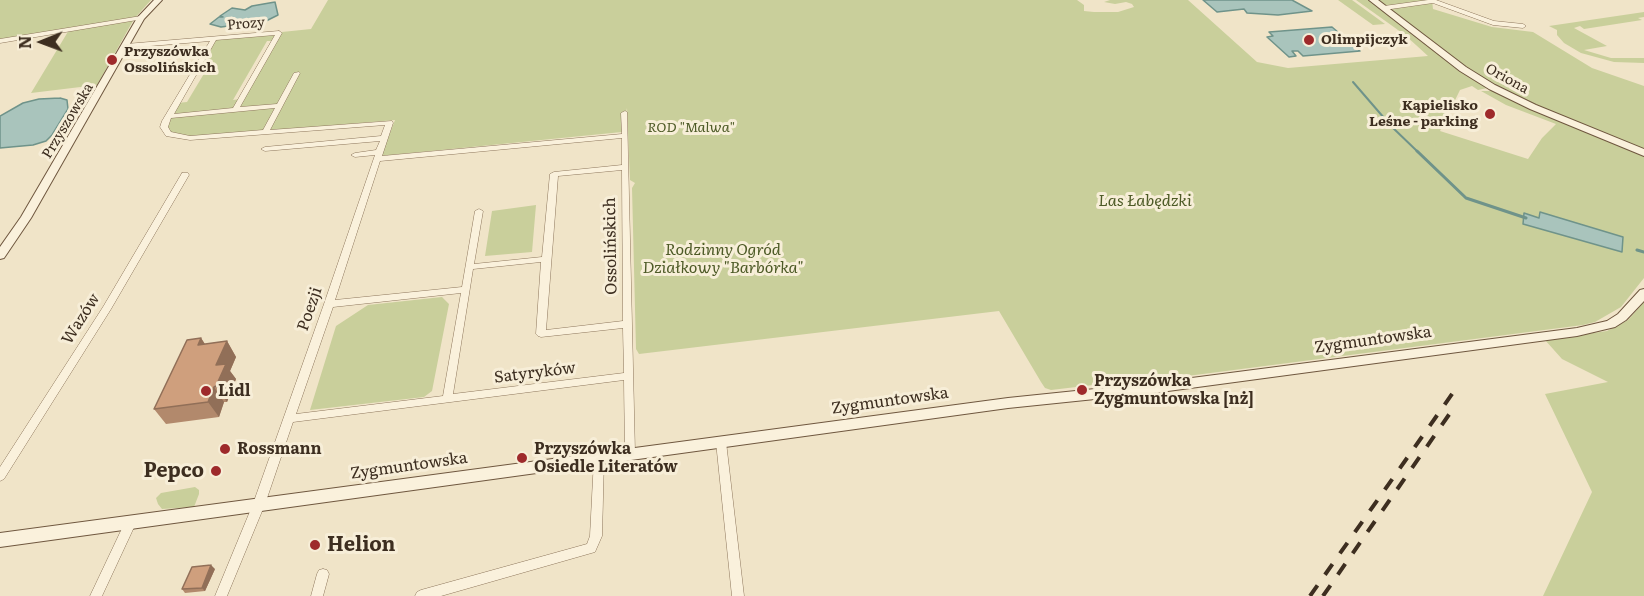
<!DOCTYPE html>
<meta charset="utf-8">
<style>
body{margin:0}
#map{position:relative;width:1644px;height:596px;overflow:hidden;background:#f0e4c8;font-family:Literata,serif}
canvas{display:block}
.north{position:absolute;left:12px;top:12px;width:60px;height:60px;-webkit-text-stroke:4px #f7eed8;paint-order:stroke;rotate:269deg;font-size:16px;font-weight:700;line-height:24px;text-align:center;color:#3d2e20}
.north::after{content:'';display:block;margin:auto;width:21px;height:27px;background:#3d2e20;clip-path:polygon(50% 0,100% 100%,50% 72%,0 100%)}
</style>
<div id="map">
<canvas width="1644" height="596"></canvas>
<div class="north">N</div>
</div>
<script>
const g = document.querySelector('canvas').getContext('2d');
g.lineJoin = 'round';
function fillPath(path, color) {
  g.fillStyle = color;
  g.fill(path, 'evenodd');
}
function toPath(rows) {
  const path = new Path2D();
  for (const r of rows) {
    path.moveTo(r[0], r[1]);
    for (let i = 2; i < r.length; i += 2) path.lineTo(r[i], r[i + 1]);
  }
  return path;
}
function stroke(path, color, width, dash) {
  g.strokeStyle = color;
  g.lineWidth = width;
  g.lineCap = dash ? 'butt' : 'round';
  g.setLineDash(dash || []);
  g.stroke(path);
}
function drawText(font, color, halo, rows, align = 'center') {
  g.font = font + ' Literata,serif';
  g.lineWidth = 6;
  g.setLineDash([]);
  g.textBaseline = 'middle';
  g.strokeStyle = halo;
  g.fillStyle = color;
  for (const [text, x, y, turn = 0] of rows) {
    g.save();
    g.translate(x, y);
    g.rotate((+turn || 0) * Math.PI / 180);
    g.textAlign = isNaN(turn) ? turn : align;
    if (halo) g.strokeText(text, 0, 0);
    g.fillText(text, 0, 0);
    g.restore();
  }
}
fillPath(toPath([
 [0,0,151,0,134,19,97,85,31,93,69,30,0,40],
 [328,0,1077,0,1084,5,1084,11,1094,12,1118,12,1134,7,1132,4,1126,2,1115,4,1104,2,1110,0,1188,0,1257,62,1288,68,1428,56,1405,35,1356,0,1432,0,1433,9,1492,27,1533,32,1592,68,1644,86,1644,151,1492,87,1478,90,1472,86,1460,90,1440,131,1528,159,1542,138,1556,124,1506,105,1481,91,1494,91,1644,156,1644,278,1621,307,1595,322,1583,325,1133,383,1110,383,1051,390,1045,388,1041,382,999,311,639,354,636,349,632,188,635,183,630,180,627,108,622,132,381,156,395,120,190,138,169,134,166,121,177,103,187,102,211,62,201,62,214,39,311,29],
 [267,41,274,41,241,99,233,100],
 [1338,0,1352,0,1385,24,1373,25],
 [1644,12,1644,17,1638,18,1642,20,1584,29,1580,26,1574,28,1607,46,1584,50,1611,58,1644,58,1644,63,1614,62,1581,53,1564,43,1557,35,1557,30,1549,26],
 [536,205,532,252,485,256,492,211],
 [442,297,449,304,432,391,424,397,310,410,336,326,368,305],
 [1644,302,1644,596,1543,596,1592,492,1545,394,1608,382,1562,359,1545,340,1607,331,1628,320],
 [195,487,199,490,199,494,194,507,162,509,158,504,156,498,161,493]
]), '#c9cf9b');
const water = toPath([
 [1203,0,1292,0,1312,11,1278,15,1247,13,1244,9,1217,12,1203,0],
 [275,2,278,15,266,21,221,27,210,24,219,17,223,17,220,16,232,8,245,10,252,6,275,2],
 [1332,27,1352,44,1360,46,1355,47,1360,51,1303,56,1298,51,1292,51,1296,56,1289,57,1267,37,1273,36,1269,32,1332,27],
 [60,98,67,100,68,109,52,135,46,141,33,145,0,148,0,116,23,103,39,99,60,98],
 [1540,212,1623,237,1622,252,1523,224,1524,213,1539,218,1540,212]
]);
fillPath(water, '#a9c4bc');
stroke(water, '#6f938a', 1.5);
stroke(toPath([
 [1353,82,1391,126,1419,153]
]), '#6f938a', 2);
stroke(toPath([
 [1417,151,1466,198,1526,218],
 [1637,250,1644,252]
]), '#6f938a', 3);
const street = toPath([
 [1428,0,1436,0,1494,21,1523,24,1526,26,1523,28,1493,25,1433,3,1384,10,1381,8,1384,6,1428,0],
 [141,16,143,17,143,19,0,43,0,39,141,16],
 [279,31,282,33,240,107,277,104,294,73,299,72,300,73,270,130,392,121,393,123,382,156,622,134,621,113,625,111,627,112,635,454,634,457,630,458,626,457,625,454,624,380,293,422,265,504,227,596,215,596,253,504,324,304,375,155,355,157,351,155,355,153,376,150,380,141,265,151,261,149,265,147,381,136,385,125,190,140,166,136,160,127,162,121,210,41,126,48,123,46,126,44,279,31],
 [275,35,233,108,174,114,216,40,275,35],
 [275,108,263,130,190,136,171,132,168,127,171,118,275,108],
 [622,138,622,165,554,172,550,174,542,257,474,264,483,211,479,209,475,211,462,287,335,300,380,161,622,138],
 [622,170,623,321,546,330,558,176,622,170],
 [541,262,536,334,538,336,541,337,623,328,624,373,453,394,473,269,541,262],
 [461,293,443,396,296,414,333,307,461,293],
 [182,173,188,173,189,175,111,309,4,479,0,481,0,467,103,307,182,173],
 [721,438,725,439,726,442,744,596,732,596,716,442,717,439,721,438],
 [599,455,603,456,604,459,602,536,595,552,441,596,415,596,417,592,421,590,587,544,590,536,594,459,595,456,599,455],
 [130,518,134,520,136,523,102,596,90,596,126,520,130,518],
 [323,569,327,570,329,574,323,596,311,596,317,574,319,570,323,569]
]);
const secondary = toPath([
 [154,0,162,0,144,19,31,218,4,258,0,259,0,247,21,217,137,18,154,0],
 [1369,0,1378,0,1466,67,1495,85,1536,105,1644,149,1644,156,1530,109,1489,89,1460,71,1369,0],
 [1644,289,1644,301,1626,320,1615,327,1577,336,1153,393,1008,408,0,547,0,533,1008,398,1153,383,1577,328,1607,321,1618,314,1640,290,1644,289]
]);
stroke(street, '#8d765c', 1);
stroke(secondary, '#6f573f', 2);
fillPath(street, '#faf1dc');
fillPath(secondary, '#faf1dc');
stroke(toPath([
 [1310,596,1457,387],
 [1323,596,1455,406]
]), '#3d2e20', 4, [13, 13]);
fillPath(toPath([
 [201,338,205,344,227,341,236,357,230,371,236,379,227,402,224,402,219,417,166,424,154,409],
 [215,569,205,591,185,593,182,589]
]), '#b2896c');
fillPath(toPath([
 [201,338,211,354,198,345],
 [227,341,236,357,230,371,236,379,227,402,216,386,216,365],
 [214,387,224,402,219,417,208,402],
 [211,565,215,569,205,591,202,588]
]), '#916f58');
const building = toPath([
 [201,338,198,345,227,341,216,365,226,364,216,386,214,387,208,402,154,409,187,340,201,338],
 [211,565,202,588,182,589,192,567,211,565]
]);
fillPath(building, '#cf9f7d');
stroke(building, '#916f58', 1.5);
for (const [x, y, r, color] of [
 [1309,40,6,"#9e2a2b"],
 [112,60,6,"#9e2a2b"],
 [1490,114,6,"#9e2a2b"],
 [1082,390,6,"#9e2a2b"],
 [206,391,6,"#9e2a2b"],
 [225,449,6,"#9e2a2b"],
 [522,458,6,"#9e2a2b"],
 [216,471,6,"#9e2a2b"],
 [315,545,6,"#9e2a2b"]
]) {
  const dot = new Path2D();
  dot.arc(x, y, r, 0, 2 * Math.PI);
  g.fillStyle = color;
  g.fill(dot);
  stroke(dot, '#f7eed8', 2);
}
drawText('14px', '#3d2e20', '#f7eed8', [
 ["Prozy",246,24,-5],
 ["Oriona",1507,79,29],
 ["Przyszowska",68,121,-59]
]);
drawText('bold 14px', '#3d2e20', '#f7eed8', [
 ["Olimpijczyk",1321,40],
 ["Przyszówka",124,52],
 ["Ossolińskich",124,68],
 ["Kąpielisko",1478,106,"right"],
 ["Leśne - parking",1478,122,"right"]
], 'left');
drawText('italic 14px', '#4d5a26', '#f7eed8', [
 ["ROD \"Malwa\"",691,128]
]);
drawText('italic 16px', '#4d5a26', '#f7eed8', [
 ["Las Łabędzki",1145,201],
 ["Rodzinny Ogród",723,250],
 ["Działkowy \"Barbórka\"",723,268]
]);
drawText('16px', '#3d2e20', '#f7eed8', [
 ["Ossolińskich",611,246,-91],
 ["Poezji",310,309,-71],
 ["Wazów",81,319,-58],
 ["Zygmuntowska",1373,340,-8],
 ["Satyryków",535,373,-7],
 ["Zygmuntowska",890,401,-8],
 ["Zygmuntowska",409,466,-8]
]);
drawText('bold 16px', '#3d2e20', '#f7eed8', [
 ["Przyszówka",1094,381],
 ["Zygmuntowska [nż]",1094,399],
 ["Lidl",218,391],
 ["Rossmann",237,449],
 ["Przyszówka",534,449],
 ["Osiedle Literatów",534,467]
], 'left');
drawText('bold 20px', '#3d2e20', '#f7eed8', [
 ["Pepco",204,471],
 ["Helion",327,545,"left"]
], 'right');
</script>
